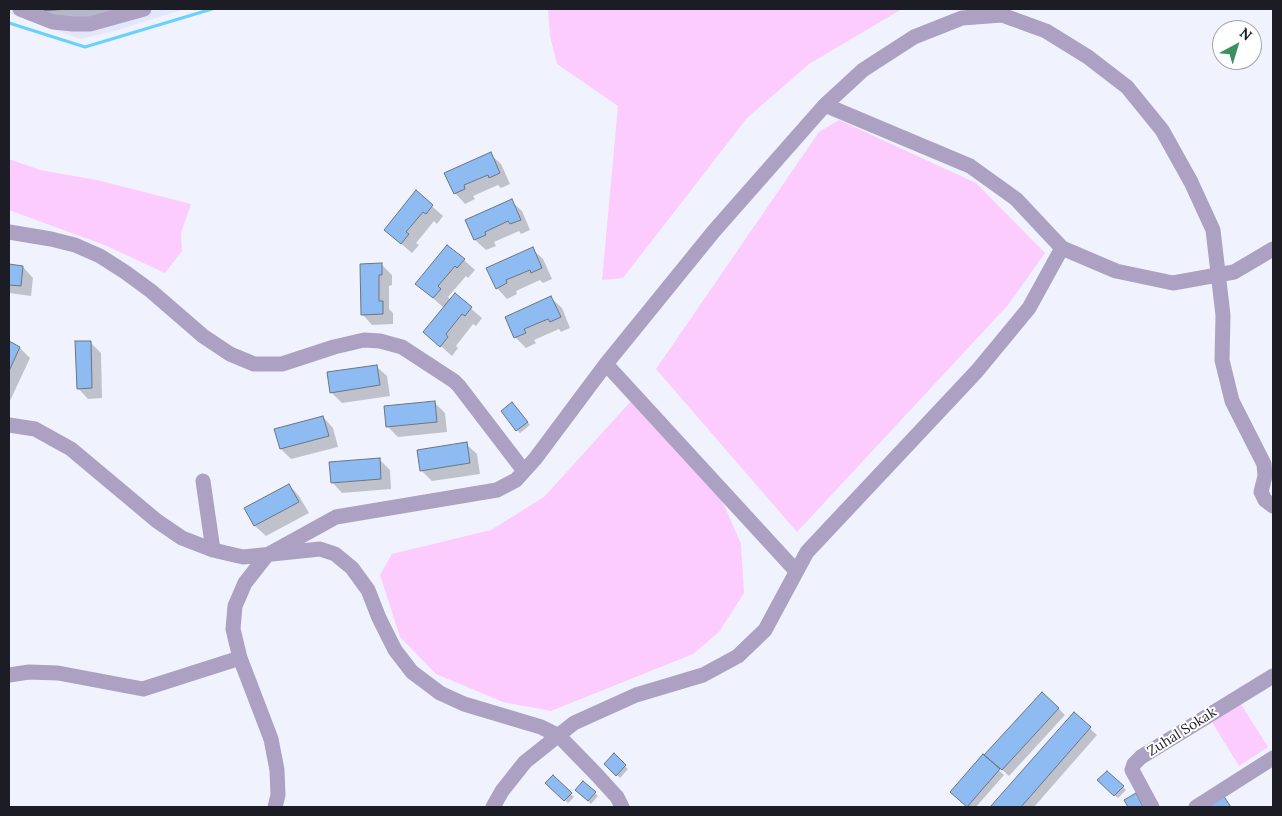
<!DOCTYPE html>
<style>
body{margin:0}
#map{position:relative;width:1282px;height:816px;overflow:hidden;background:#f0f3fe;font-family:Lora,serif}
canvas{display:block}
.frame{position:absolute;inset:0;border:10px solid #1c1d24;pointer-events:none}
.north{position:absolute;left:1212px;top:20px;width:50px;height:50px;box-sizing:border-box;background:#fff;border:1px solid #a4a5a7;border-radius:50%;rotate:39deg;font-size:14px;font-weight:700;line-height:20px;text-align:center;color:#1c1d24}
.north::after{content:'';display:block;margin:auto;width:18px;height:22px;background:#3b8f61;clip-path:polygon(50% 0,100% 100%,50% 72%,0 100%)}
</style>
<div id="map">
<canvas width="1282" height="816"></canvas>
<div class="frame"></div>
<div class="north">N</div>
</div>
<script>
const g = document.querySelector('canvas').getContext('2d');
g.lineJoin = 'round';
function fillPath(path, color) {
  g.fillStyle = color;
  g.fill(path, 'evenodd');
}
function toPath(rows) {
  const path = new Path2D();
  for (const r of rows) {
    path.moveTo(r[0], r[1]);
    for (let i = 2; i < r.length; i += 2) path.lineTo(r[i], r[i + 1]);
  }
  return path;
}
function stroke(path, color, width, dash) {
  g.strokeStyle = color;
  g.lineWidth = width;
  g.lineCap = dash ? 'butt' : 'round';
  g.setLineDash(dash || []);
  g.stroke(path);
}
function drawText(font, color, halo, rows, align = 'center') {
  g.font = font + ' Lora,serif';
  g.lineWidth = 4;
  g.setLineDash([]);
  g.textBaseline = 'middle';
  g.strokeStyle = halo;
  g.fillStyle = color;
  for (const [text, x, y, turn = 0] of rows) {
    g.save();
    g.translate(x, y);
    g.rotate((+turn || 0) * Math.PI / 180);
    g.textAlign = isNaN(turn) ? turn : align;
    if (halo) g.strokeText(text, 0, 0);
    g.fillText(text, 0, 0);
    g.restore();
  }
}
fillPath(toPath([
 [9,9,184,9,115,31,80,39,9,13]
]), '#e3e7fc');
fillPath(toPath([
 [548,9,902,9,809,64,747,118,623,278,602,280,618,106,557,64,550,36],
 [839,120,976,183,1045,253,1008,305,797,532,656,369,819,132],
 [9,159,40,170,97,180,191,204,181,233,182,251,165,273,107,246,9,210],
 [632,400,718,491,741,544,744,593,719,632,693,654,551,711,503,702,436,674,400,637,380,575,392,554,491,530,544,497],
 [1239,701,1268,747,1239,766,1210,719]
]), '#fbccfd');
fillPath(toPath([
 [19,9,129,9,85,19,49,21],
 [490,154,501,164,510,184,501,188,498,185,473,196,475,199,465,204,455,193],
 [416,192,443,216,437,224,434,221,416,243,419,245,412,253,385,230],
 [511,201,522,211,530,230,521,234,519,231,494,242,496,246,486,250,475,240,467,220],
 [532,249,543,259,552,279,543,283,540,280,516,291,517,294,507,299,497,288],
 [464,260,475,270,468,278,466,276,448,297,451,300,455,295,482,318,476,326,473,324,456,346,458,348,452,356,425,332,444,308,417,284],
 [382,265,392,275,392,285,389,286,389,309,393,313,393,324,372,325,362,314],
 [9,266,23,267,33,278,31,296,9,293],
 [551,298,562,308,570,328,561,332,559,329,534,340,536,343,526,348,515,337],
 [9,342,20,348,30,358,9,403],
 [90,342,101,353,102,398,88,399,78,388],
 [376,366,387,376,390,396,342,403,331,392],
 [434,402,445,413,447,432,398,437,387,426],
 [515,407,530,425,520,433,517,430],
 [323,417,333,428,338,447,291,459,281,449],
 [466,444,477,454,480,474,432,481,421,470],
 [379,459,390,470,391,489,342,493,332,482],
 [289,485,299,496,309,513,266,536,255,526,246,508],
 [1058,708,1065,715,1009,776,993,762],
 [1074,714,1097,735,1034,807,992,807],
 [614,755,628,769,620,778,606,764],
 [983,756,1004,775,976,807,968,807,957,797],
 [1107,772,1126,790,1118,798,1099,780],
 [553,777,574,797,568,803,547,783],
 [583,782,598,796,591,804,577,790]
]), '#0003');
stroke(toPath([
 [9,23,85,47,212,9]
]), '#68d1fe', 3);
const building = toPath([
 [32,9,70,9,38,11,32,9],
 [491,152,500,173,489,178,488,175,464,185,465,189,454,194,444,173,491,152],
 [416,190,433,205,426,214,423,212,406,232,409,234,401,244,384,230,416,190],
 [512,199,521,220,510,224,508,221,485,232,486,235,474,240,465,220,512,199],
 [447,245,465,259,457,268,455,266,438,286,441,289,433,298,415,284,447,245],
 [533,247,542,268,531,273,530,270,506,280,507,283,496,289,486,268,533,247],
 [382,263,382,275,379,275,379,301,383,301,383,314,361,315,360,264,382,263],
 [9,264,23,266,21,286,9,285,9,264],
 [455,293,472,307,465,316,462,314,446,334,448,337,440,347,423,332,455,293],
 [551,296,561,317,550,322,548,319,524,329,526,333,514,338,505,317,551,296],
 [9,341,20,347,9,371,9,341],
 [75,341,91,341,92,388,77,389,75,341],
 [377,365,380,385,330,393,327,372,377,365],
 [435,401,437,422,386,427,384,406,435,401],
 [512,402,528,422,516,431,501,411,512,402],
 [323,416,329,436,280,449,274,429,323,416],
 [467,442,470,463,420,471,417,450,467,442],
 [380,458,381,479,331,483,329,462,380,458],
 [289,484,299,502,254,526,244,508,289,484],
 [1042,692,1059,708,1002,770,984,755,1042,692],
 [1074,712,1091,727,1021,807,990,807,1074,712],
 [614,753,626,765,616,776,604,764,614,753],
 [983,754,1000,769,967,807,950,792,983,754],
 [1107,771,1124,786,1114,796,1097,780,1107,771],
 [553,775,572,793,564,801,545,783,553,775],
 [583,781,596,792,588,801,575,790,583,781],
 [1136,793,1143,807,1128,807,1124,800,1136,793],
 [1223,795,1231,807,1204,807,1223,795]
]);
fillPath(building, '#8dbbf2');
stroke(building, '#6a7583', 1);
stroke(toPath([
 [20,9,53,22,73,24,90,24,144,9],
 [825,105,863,70,914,37,962,18,1002,15,1046,31,1088,57,1127,87,1162,130,1191,182,1213,230,1223,315,1222,360,1232,401,1264,464,1265,476,1261,492,1265,500,1273,506],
 [9,232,51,239,75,245,100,256,125,272,151,291,203,336,230,354,254,364,282,364,334,347,364,340,380,341,402,347,454,381,459,386,524,471],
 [1062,248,1116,271,1173,283,1234,272,1273,249],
 [606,364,796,571],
 [9,425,35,429,71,449,157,521,182,538,213,550,243,557,320,549,335,554,352,568,368,590,379,618,395,650,412,672,440,693,464,704,541,727,559,736,596,774,617,797,622,807],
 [203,481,213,550],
 [9,675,29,672,58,673,143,689,240,658],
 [275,807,278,795,277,770,271,739,240,658,233,629,235,606,245,583,267,555,336,517,497,490,516,480,535,459,606,364,714,231,825,105,970,166,1016,199,1062,248,1029,308,977,371,807,552,765,630,738,656,703,675,636,695,574,723,525,762,502,791,493,807],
 [1152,807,1132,770,1134,764,1141,757,1273,676],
 [1196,807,1273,758]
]), '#aca0c3', 15);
drawText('14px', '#1c1d24', '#fff', [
 ["Zuhal Sokak",1182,732,-32]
]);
</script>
